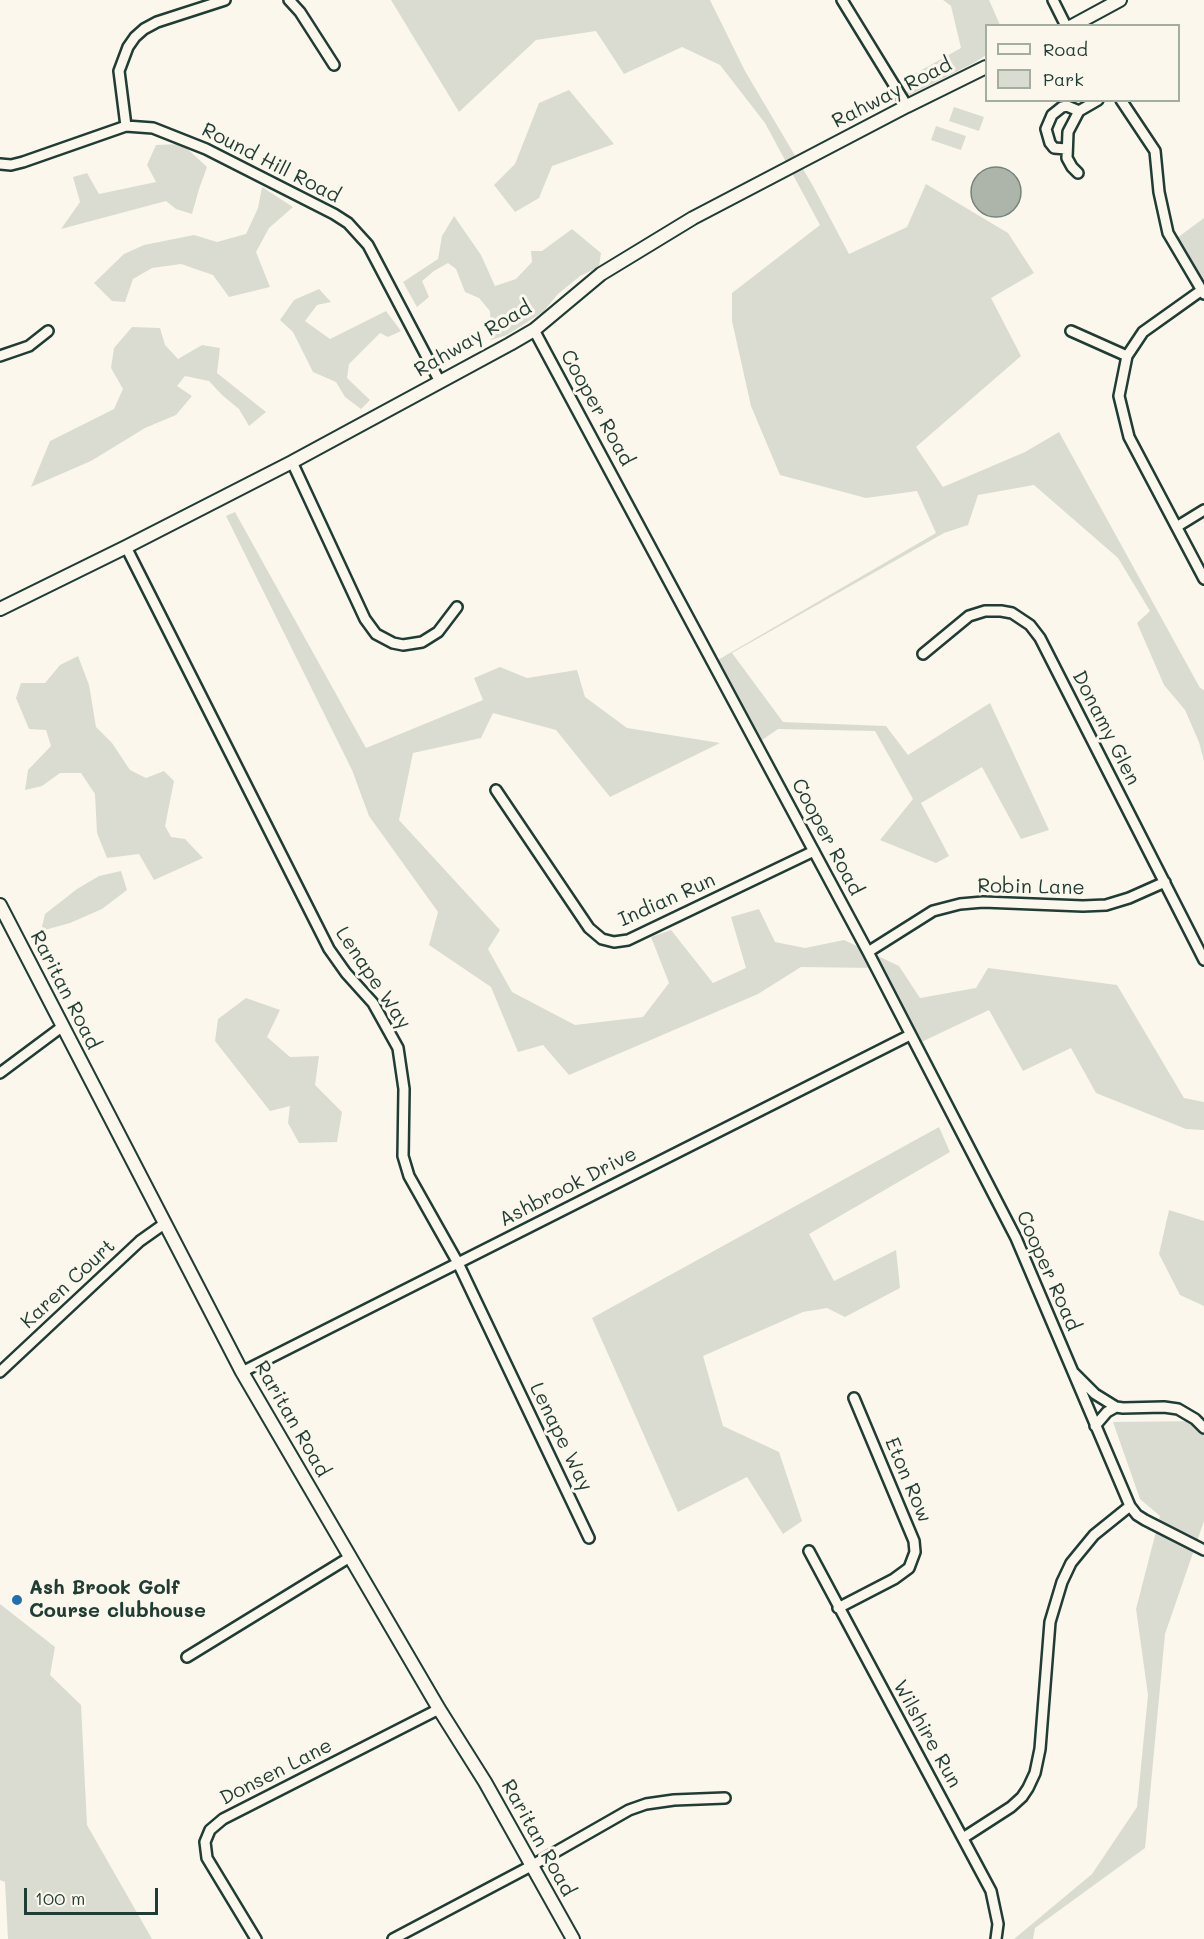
<!DOCTYPE html>
<style>
body{margin:0}
#map{position:relative;width:1204px;height:1939px;overflow:hidden;background:#fbf7ec;font-family:Mali,sans-serif}
canvas{display:block}
.legend{position:absolute;left:985px;top:24px;width:195px;height:78px;box-sizing:border-box;background:#fbf7ec;border:2px solid #a3ada2;margin:0;padding:8px 10px;list-style:none;font-size:18px;color:#1f3d34}
.legend li{display:flex;align-items:center;gap:12px;height:30px}
.legend b{width:30px;border:2px solid #a3ada2}
.scale{position:absolute;left:24px;top:1888px;width:134px;height:27px;box-sizing:border-box;border:3px solid #1f3d34;border-top:0;padding-left:8px;font-size:18px;line-height:21px;white-space:nowrap;color:#1f3d34;-webkit-text-stroke:4px #fbf7ec;paint-order:stroke}
</style>
<div id="map">
<canvas width="1204" height="1939"></canvas>
<ul class="legend">
<li><b style="height:8px;background:#fbf7ec"></b>Road</li>
<li><b style="height:16px;background:#dbdcd1"></b>Park</li>
</ul>
<div class="scale">100 m</div>
</div>
<script>
const g = document.querySelector('canvas').getContext('2d');
g.lineJoin = 'round';
function fillPath(path, color) {
  g.fillStyle = color;
  g.fill(path, 'evenodd');
}
function toPath(rows) {
  const path = new Path2D();
  for (const r of rows) {
    if (r.length === 3) {
      path.moveTo(r[0] + r[2], r[1]);
      path.arc(r[0], r[1], r[2], 0, 2 * Math.PI);
      continue;
    }
    path.moveTo(r[0], r[1]);
    for (let i = 2; i < r.length; i += 2) path.lineTo(r[i], r[i + 1]);
  }
  return path;
}
function stroke(path, color, width, dash) {
  g.strokeStyle = color;
  g.lineWidth = width;
  g.lineCap = dash ? 'butt' : 'round';
  g.setLineDash(dash || []);
  g.stroke(path);
}
function drawText(font, color, halo, rows, align = 'center') {
  g.font = font + ' Mali,sans-serif';
  g.lineWidth = 6;
  g.setLineDash([]);
  g.textBaseline = 'middle';
  g.strokeStyle = halo;
  g.fillStyle = color;
  for (const [text, x, y, turn = 0] of rows) {
    g.save();
    g.translate(x, y);
    g.rotate((+turn || 0) * Math.PI / 180);
    g.textAlign = isNaN(turn) ? turn : align;
    if (halo) g.strokeText(text, 0, 0);
    g.fillText(text, 0, 0);
    g.restore();
  }
}
fillPath(toPath([
 [391,0,710,0,745,71,813,186,849,254,907,227,926,184,1008,233,1034,273,991,298,1021,356,916,447,943,487,1025,452,1059,432,1200,688,1204,690,1204,761,1199,742,1185,710,1164,685,1137,623,1150,611,1118,558,1034,485,978,495,968,525,944,533,732,653,783,722,886,726,908,755,990,703,1049,830,1021,839,982,767,921,803,949,856,936,863,880,840,913,799,875,731,778,729,755,745,711,664,936,533,917,491,866,498,780,475,751,406,732,321,732,293,820,225,765,123,720,65,682,47,624,74,596,31,536,40,459,112],
 [943,0,989,0,1000,25,986,26,986,55,974,63,906,97,909,77,961,48,951,6],
 [569,90,614,144,552,166,539,198,515,212,494,185,515,164,539,103],
 [954,107,984,117,979,131,949,121],
 [936,126,966,136,961,150,931,140],
 [182,144,207,167,199,189,192,214,176,209,166,201,61,229,80,202,73,177,87,173,99,194,156,182,147,165,156,145],
 [262,187,293,207,269,228,256,252,270,287,229,297,213,275,181,264,152,268,133,279,125,302,112,301,94,283,124,254,144,245,194,235,217,242,246,234,258,208],
 [454,216,481,255,495,286,516,279,532,262,531,251,542,251,572,229,601,253,599,267,580,276,558,294,543,312,507,335,491,340,490,311,479,298,465,292,456,269,448,263,434,271,422,281,429,297,417,307,403,282,438,259,442,236],
 [1204,218,1204,283,1200,285,1173,241],
 [319,289,331,302,317,305,305,321,330,339,386,311,401,331,388,337,380,333,349,364,347,378,370,400,361,409,345,397,336,382,313,372,293,332,280,320,294,300],
 [132,327,160,328,165,345,178,359,202,345,220,348,217,373,266,412,249,426,239,409,222,395,209,381,185,376,177,386,192,396,176,415,145,428,91,461,31,487,50,441,114,409,123,389,111,368,114,348],
 [235,512,366,748,483,700,474,678,500,667,527,678,577,670,585,697,627,728,720,743,610,797,556,730,493,713,481,738,413,753,399,820,500,930,488,949,512,992,575,1025,643,1017,669,983,651,937,671,930,713,983,746,968,731,917,759,909,775,942,805,948,844,940,899,966,920,998,976,988,988,968,1117,985,1184,1098,1204,1102,1204,1130,1186,1129,1096,1093,1071,1048,1023,1071,989,1010,915,1045,877,968,801,967,758,994,569,1075,543,1045,518,1052,491,987,429,945,438,912,369,816,352,770,226,516],
 [78,656,89,685,96,727,112,743,130,770,146,778,164,771,174,781,165,826,171,837,185,839,203,858,154,880,139,854,107,858,97,833,95,794,81,773,60,773,42,786,25,790,28,770,51,746,46,730,29,729,16,698,21,683,45,683,60,665],
 [121,871,127,890,102,909,70,923,41,931,45,914,77,889,99,876],
 [246,998,280,1010,267,1037,290,1057,319,1056,315,1085,342,1112,337,1142,299,1143,288,1123,290,1106,270,1111,215,1041,218,1019],
 [939,1127,950,1152,809,1234,834,1281,896,1250,900,1288,845,1317,827,1308,803,1312,703,1356,723,1426,779,1452,802,1521,783,1534,747,1477,678,1512,592,1318],
 [1169,1210,1204,1221,1204,1306,1180,1295,1159,1254],
 [1204,1416,1204,1521,1165,1634,1145,1848,1035,1928,1033,1939,1014,1939,1092,1874,1137,1807,1148,1695,1136,1609,1160,1516,1140,1499,1113,1422,1201,1421],
 [0,1604,55,1647,50,1675,81,1705,87,1825,152,1939,8,1939,5,1882,0,1880]
]), '#dbdcd1');
const water = toPath([
 [996,192,25]
]);
fillPath(water, '#adb4aa');
stroke(water, '#74847b', 1.5);
const minor = toPath([
 [289,0,300,12,334,65],
 [842,0,907,106],
 [1053,0,1066,26],
 [1121,100,1155,151,1159,192,1168,233,1204,294],
 [126,126,119,71,128,47,135,37,144,29,157,22,225,0],
 [1066,149,1054,148,1050,143,1046,129,1052,115,1062,107,1067,106,1079,111],
 [0,164,11,165,23,162,126,126,153,128,206,149,334,214,348,223,368,245,440,382],
 [1078,173,1072,167,1067,158,1068,132,1079,111,1098,100],
 [1202,290,1143,332,1127,356,1119,396,1129,437,1204,579],
 [534,330,868,952,1016,1238,1130,1506,1137,1515,1145,1520,1204,1550],
 [1071,331,1127,356],
 [0,356,29,346,48,331],
 [292,462,365,619,376,634,393,643,403,645,422,642,438,632,457,607],
 [1178,526,1204,510],
 [126,547,329,949,346,973,373,1003,398,1048,404,1089,403,1156,409,1176,458,1263,589,1538],
 [923,654,969,616,985,611,1001,611,1012,613,1030,625,1040,638,1204,960],
 [496,790,589,928,602,939,614,942,628,940,814,851],
 [868,952,933,911,960,904,983,902,1083,906,1106,905,1129,898,1165,882],
 [0,1073,63,1026],
 [0,1372,140,1241,164,1224],
 [242,1372,910,1035],
 [1074,1373,1095,1394,1116,1407,1123,1408,1164,1407,1178,1409,1195,1419,1204,1428],
 [1095,1426,1107,1412,1116,1407],
 [809,1551,991,1891,998,1924,996,1939],
 [838,1608,894,1579,909,1568,915,1552,914,1541,854,1398],
 [187,1657,350,1557],
 [963,1838,1011,1807,1022,1797,1028,1788,1035,1773,1040,1749,1050,1622,1062,1582,1071,1563,1094,1535,1130,1506],
 [256,1939,207,1858,205,1842,210,1830,223,1819,439,1709],
 [393,1939,531,1866,629,1810,646,1804,674,1800,725,1798]
]);
const tertiary = toPath([
 [1072,26,1120,0],
 [0,609,126,547,292,462,510,344,534,330,601,274,693,218,907,106,986,67],
 [0,905,242,1372,439,1709,485,1782,573,1939]
]);
stroke(minor, '#1f3d34', 14);
stroke(tertiary, '#1f3d34', 16);
stroke(minor, '#fbf7ec', 9);
stroke(tertiary, '#fbf7ec', 12);
for (const [x, y, r, color] of [
 [17,1600,6,"#1f6fb2"]
]) {
  const dot = new Path2D();
  dot.arc(x, y, r, 0, 2 * Math.PI);
  g.fillStyle = color;
  g.fill(dot);
  stroke(dot, '#fbf7ec', 2);
}
drawText('20px', '#1f3d34', '#fbf7ec', [
 ["Rahway Road",892,93,-27],
 ["Round Hill Road",271,163,27],
 ["Rahway Road",473,339,-30],
 ["Cooper Road",597,408,61],
 ["Donamy Glen",1106,728,63],
 ["Cooper Road",827,837,62],
 ["Robin Lane",1031,887,1],
 ["Indian Run",667,900,-24],
 ["Lenape Way",373,978,56],
 ["Raritan Road",65,990,63],
 ["Ashbrook Drive",568,1187,-27],
 ["Cooper Road",1048,1271,66],
 ["Karen Court",68,1284,-43],
 ["Raritan Road",292,1419,60],
 ["Lenape Way",561,1437,64],
 ["Eton Row",908,1480,67],
 ["Wilshire Run",927,1734,61],
 ["Donsen Lane",276,1772,-27],
 ["Raritan Road",538,1838,61]
]);
drawText('bold 20px', '#1f3d34', '#fbf7ec', [
 ["Ash Brook Golf",29,1588],
 ["Course clubhouse",29,1611]
], 'left');
</script>
